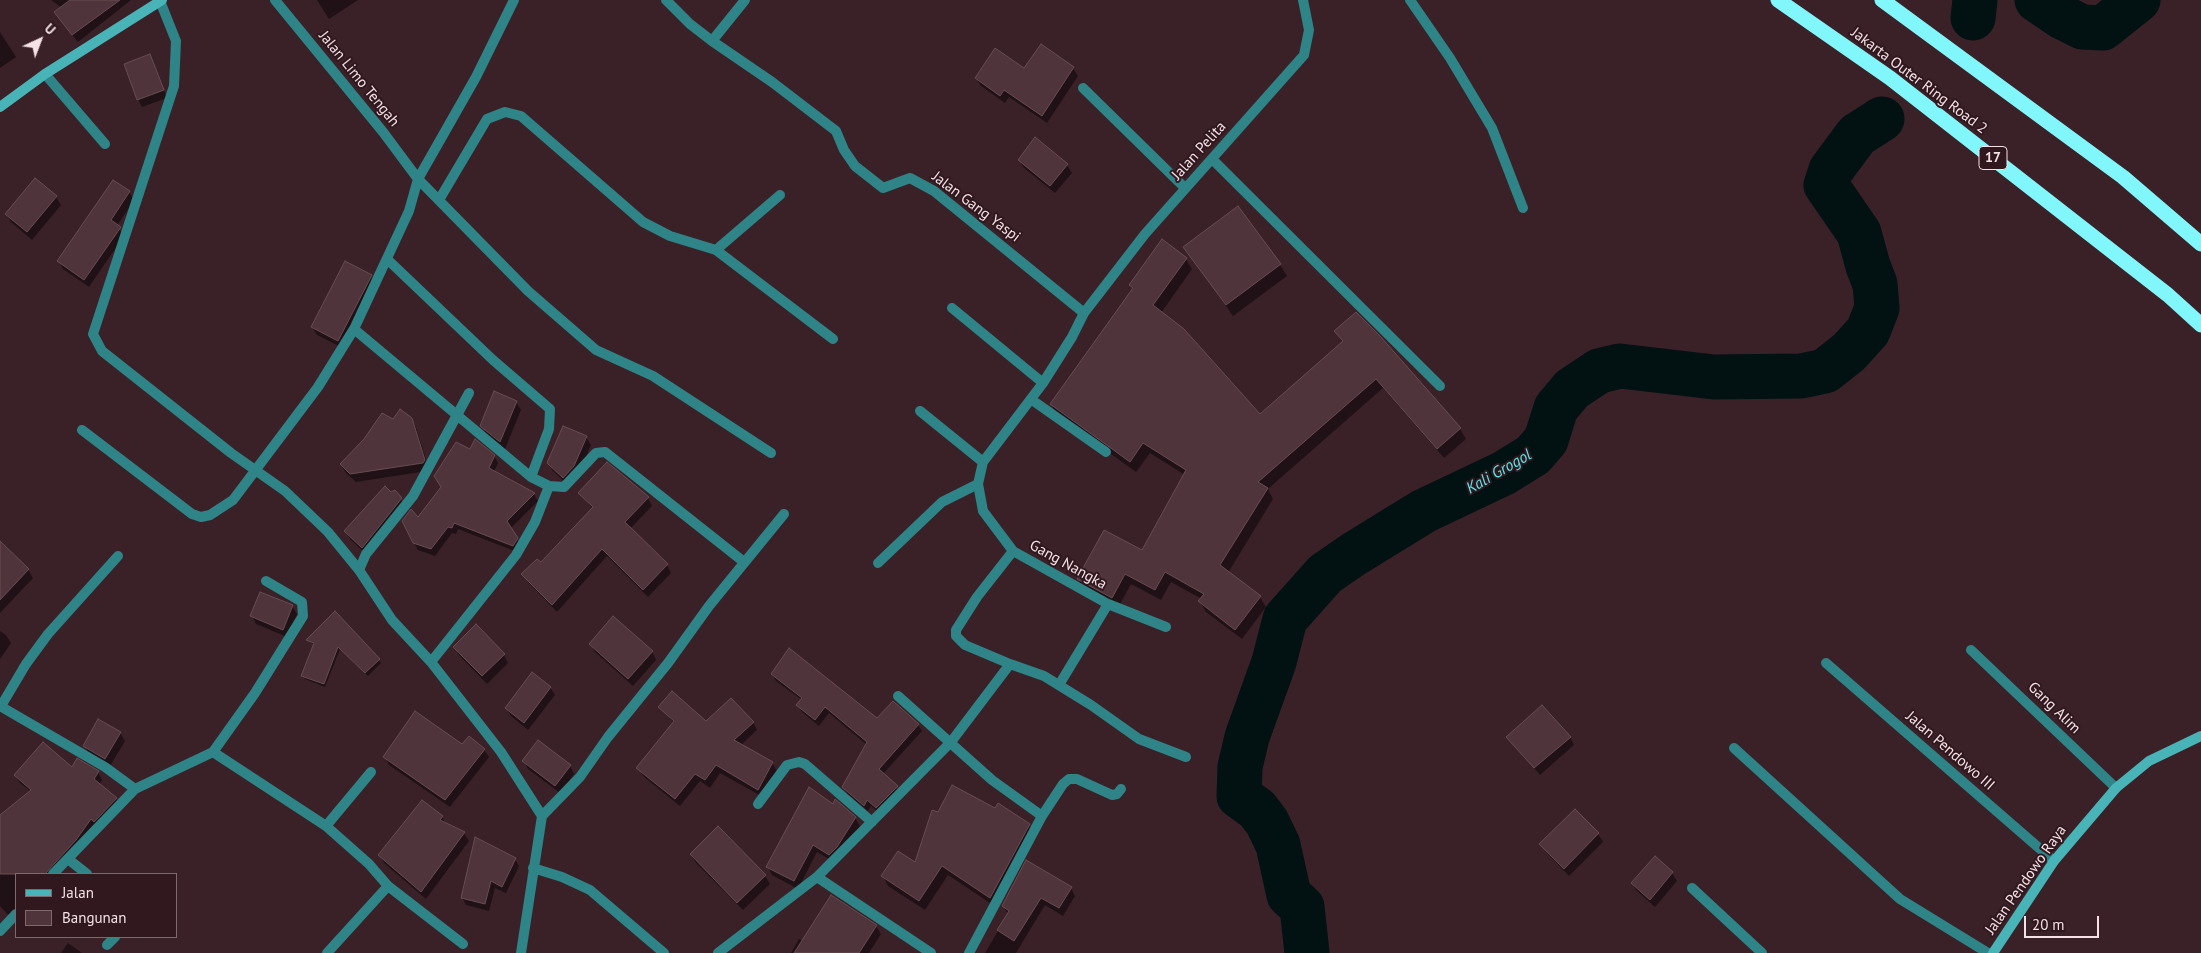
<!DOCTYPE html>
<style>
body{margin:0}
#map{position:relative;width:2201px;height:953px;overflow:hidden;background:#3a2128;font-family:"PT Sans",sans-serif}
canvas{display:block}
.legend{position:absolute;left:15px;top:873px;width:162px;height:65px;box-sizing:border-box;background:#30181e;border:1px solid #7e696e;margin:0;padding:6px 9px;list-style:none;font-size:15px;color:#f4e2e6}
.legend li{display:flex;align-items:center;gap:10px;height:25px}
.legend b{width:25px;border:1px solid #7e696e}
.north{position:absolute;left:15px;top:15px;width:50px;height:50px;-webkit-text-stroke:4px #30181e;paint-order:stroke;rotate:43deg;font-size:14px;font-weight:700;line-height:20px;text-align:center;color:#f4e2e6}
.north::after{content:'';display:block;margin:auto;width:18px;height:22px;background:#f4e2e6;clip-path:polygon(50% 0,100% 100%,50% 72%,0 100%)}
.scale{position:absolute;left:2024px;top:916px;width:75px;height:22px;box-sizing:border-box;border:2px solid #f4e2e6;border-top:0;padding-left:6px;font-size:15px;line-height:18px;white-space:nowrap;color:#f4e2e6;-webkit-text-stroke:4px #30181e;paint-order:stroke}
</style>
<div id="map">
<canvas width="2201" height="953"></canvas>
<ul class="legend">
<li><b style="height:6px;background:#48b4b7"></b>Jalan</li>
<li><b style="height:14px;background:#4f353b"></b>Bangunan</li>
</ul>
<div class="north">U</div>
<div class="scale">20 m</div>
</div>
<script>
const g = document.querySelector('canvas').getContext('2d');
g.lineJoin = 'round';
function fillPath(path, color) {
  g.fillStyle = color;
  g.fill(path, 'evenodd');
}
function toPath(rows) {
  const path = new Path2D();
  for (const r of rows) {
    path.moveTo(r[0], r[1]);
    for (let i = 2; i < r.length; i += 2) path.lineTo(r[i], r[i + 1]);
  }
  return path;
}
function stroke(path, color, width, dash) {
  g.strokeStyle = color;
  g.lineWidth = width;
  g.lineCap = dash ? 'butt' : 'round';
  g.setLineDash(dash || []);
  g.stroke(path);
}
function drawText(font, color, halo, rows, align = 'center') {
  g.font = font + ' "PT Sans",sans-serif';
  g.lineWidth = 4;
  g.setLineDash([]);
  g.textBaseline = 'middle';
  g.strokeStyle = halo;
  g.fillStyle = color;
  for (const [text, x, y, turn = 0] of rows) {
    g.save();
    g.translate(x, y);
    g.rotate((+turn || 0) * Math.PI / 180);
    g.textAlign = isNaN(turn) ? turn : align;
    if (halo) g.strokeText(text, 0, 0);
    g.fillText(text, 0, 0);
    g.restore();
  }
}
fillPath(toPath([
 [51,0,131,0,78,42,60,20,62,8],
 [317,0,358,0,329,19],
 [0,32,16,57,0,68],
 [1041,46,1073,68,1078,76,1047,123,1009,97,1005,103,981,86,976,78,1024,70],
 [150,56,167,98,142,107,138,99],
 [1019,160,1067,165,1072,173,1055,193,1024,168],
 [35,180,56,197,61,205,32,240,11,222,6,214],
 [114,182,129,192,134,200,117,226,124,236,89,287,63,269,59,261],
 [1185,247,1280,265,1287,276,1233,316],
 [1186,259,1192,269,1161,313,1260,416,1343,343,1336,331,1460,429,1466,439,1444,458,1383,388,1268,489,1273,499,1228,573,1260,597,1266,607,1242,639,1206,612,1200,602,1202,599,1171,582,1161,600,1131,584,1118,608,1084,589,1078,579,1143,552,1185,475,1150,453,1136,472,1057,415,1051,404,1133,289,1130,285],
 [371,276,375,284,343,348,317,335,312,327],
 [516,402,521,410,505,449,486,434,482,425],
 [411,418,416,427,429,469,427,471,356,482,346,473,341,465,393,420],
 [586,437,591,445,578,475,568,485,553,471,548,463],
 [471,451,494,456,498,463,494,472,534,494,538,501,510,529,521,546,517,552,458,529,456,534,452,533,435,556,418,550,414,543,418,519],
 [395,491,406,507,367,555,350,539,345,531],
 [580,493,648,498,652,506,630,529,667,565,671,573,648,597,607,556,557,612,528,582,523,574,541,564,593,509],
 [0,543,28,570,33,578,0,613],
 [292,606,297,614,287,637,256,624,252,616],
 [335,613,381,663,368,676,340,649,325,687,305,679,302,676,315,645,308,640],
 [0,631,6,635,11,643,0,659],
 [590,644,652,652,656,660,633,686,595,652],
 [454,647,504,655,508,663,487,684,459,655],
 [772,674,877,720,918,725,922,731,883,774,901,793,880,814,871,806,868,811,848,794,844,787,867,745,829,713,819,726,802,712,798,705,802,700,776,681],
 [550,687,555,695,528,730,511,716,506,708],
 [660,707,706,722,753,722,757,730,741,745,772,763,777,771,763,797,720,773,710,788,700,781,680,806,643,776,638,768,674,723],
 [120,733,125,741,110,766,89,754,85,746],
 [1508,737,1570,737,1574,745,1540,775],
 [462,746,484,750,489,757,450,807,389,765,385,757],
 [524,761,570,766,574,774,560,793,528,769],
 [72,769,98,772,102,780,99,785,116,798,120,806,56,874,16,874,16,911,10,917,0,906,0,817,31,792,20,783,15,775],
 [836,801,855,818,860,826,842,855,834,862,817,852,798,889,772,875,768,867],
 [995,810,1029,825,1035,835,996,907,948,875,925,910,888,886,883,876,916,864,938,813],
 [1575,810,1598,834,1603,842,1569,876,1546,852,1541,844],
 [442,817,446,824,464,833,469,841,426,899,384,863,380,855],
 [691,855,765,876,770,884,743,910,696,863],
 [1655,857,1672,873,1677,881,1655,907,1637,891,1632,884],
 [515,859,519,866,506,893,495,888,489,911,466,905,462,898],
 [1071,888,1075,896,1063,916,1045,905,1016,953,985,953,1008,914,1003,906],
 [876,926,881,934,869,953,791,953,799,939,803,941],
 [68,943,82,953,61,953]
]), '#0007');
stroke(toPath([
 [2037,0,2062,17,2082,27,2103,28,2138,0],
 [1973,18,1975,0],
 [1307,953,1302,907,1289,895,1278,845,1267,822,1257,809,1239,796,1240,767,1247,737,1274,662,1285,619,1325,574,1354,554,1424,511,1504,473,1533,455,1546,440,1556,408,1572,389,1599,371,1620,366,1714,377,1801,376,1825,371,1849,352,1868,331,1877,308,1875,284,1868,266,1859,233,1826,185,1831,170,1857,135,1882,119]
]), '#021112', 45);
const building = toPath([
 [70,0,120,0,72,35,54,12,70,0],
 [1041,44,1074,67,1042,116,1004,90,1000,96,975,78,995,48,1024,68,1041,44],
 [150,54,164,90,137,100,124,64,150,54],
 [1035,137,1068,164,1050,186,1018,160,1035,137],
 [35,178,57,196,27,232,5,214,35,178],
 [113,180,130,191,111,220,121,227,84,280,57,261,113,180],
 [1238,206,1281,264,1226,305,1183,247,1238,206],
 [1162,239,1187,258,1153,305,1184,329,1260,414,1343,341,1334,331,1356,312,1380,336,1461,428,1437,449,1376,379,1258,482,1268,488,1220,565,1261,596,1235,630,1198,601,1204,594,1165,572,1155,590,1125,574,1112,598,1077,579,1104,530,1142,550,1186,470,1143,443,1130,462,1050,404,1133,288,1129,285,1162,239],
 [345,261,372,275,338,341,311,327,345,261],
 [494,391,517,401,500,442,480,426,494,391],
 [400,409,412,418,425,460,423,463,350,474,340,464,364,439,382,413,393,419,400,409],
 [563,426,587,436,574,466,563,478,547,463,563,426],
 [475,439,495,455,489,468,535,493,507,521,518,538,513,546,454,523,452,528,448,527,431,549,413,543,402,521,411,509,418,517,441,487,434,476,456,442,470,449,475,439],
 [607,462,649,497,625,522,668,564,643,590,602,549,552,605,521,574,537,559,541,562,593,507,578,493,607,462],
 [385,486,391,492,395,490,402,498,362,548,344,531,385,486],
 [0,541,29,569,0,600,0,541],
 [260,592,293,605,283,630,250,616,260,592],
 [335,611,380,659,365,673,338,647,324,684,301,676,314,643,306,640,335,611],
 [613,616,653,651,628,679,589,644,613,616],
 [476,624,505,654,482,676,453,647,476,624],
 [789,648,877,718,893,701,919,724,879,769,898,786,876,808,867,800,864,806,842,787,867,742,825,707,815,720,796,705,802,698,771,674,789,648],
 [532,672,551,687,524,723,505,708,532,672],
 [672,691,706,721,731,698,754,722,734,740,773,762,758,790,716,765,705,780,695,774,675,799,636,768,674,721,658,707,672,691],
 [1542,705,1571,737,1534,768,1506,737,1542,705],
 [415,711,462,744,469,736,485,749,445,800,383,757,415,711],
 [98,719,121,732,105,759,83,746,98,719],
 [538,740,571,765,555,786,522,761,538,740],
 [43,742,72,767,77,758,99,771,94,779,117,798,94,822,91,819,76,840,45,874,0,874,0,815,31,790,14,775,43,742],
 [952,785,995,808,998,803,1030,824,990,898,942,866,919,901,881,876,898,851,915,862,932,810,938,812,952,785],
 [809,787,833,804,835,799,856,817,837,847,829,855,813,845,794,881,766,867,809,787],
 [422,800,443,816,440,820,465,832,421,892,378,855,422,800],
 [1575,809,1599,833,1564,869,1539,844,1575,809],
 [718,826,766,875,737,903,690,854,718,826],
 [475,837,516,858,502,887,491,881,485,904,461,898,475,837],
 [1655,856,1673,872,1650,900,1631,883,1655,856],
 [1026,860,1072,887,1059,908,1041,898,1014,941,997,930,1009,911,1002,906,1026,860],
 [831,895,877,925,859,953,794,953,831,895]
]);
fillPath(building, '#4f353b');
stroke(building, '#684c53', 1);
stroke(toPath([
 [275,0,383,132,418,179,528,291,596,350,653,376,771,453],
 [666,0,690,24,712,41,772,82,836,131,844,150,855,166,883,188,910,178,934,191,1084,313],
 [1410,0,1450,58,1492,128,1523,208],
 [160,1,176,41,174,86,93,334,102,351,231,453,285,491,328,532,359,570,392,620,431,662,501,752,542,816,521,953],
 [712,41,745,0],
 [45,74,105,144],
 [1083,88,1185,188],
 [1212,159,1440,386],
 [439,200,487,119,505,112,521,116,643,222,670,236,716,250,780,195],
 [716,250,833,339],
 [387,259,493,360,550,409,549,429,531,477],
 [952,308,1043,383],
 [354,329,531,477,549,486,564,487,596,453,605,452,744,562],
 [1032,400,1106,452],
 [920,411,983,462],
 [82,430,192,514,201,517,210,515,233,500,318,387,354,329,409,211,418,179,476,77,514,0],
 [878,563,942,502,978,484],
 [359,570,366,554,413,496,469,393],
 [1166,627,1108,604,1013,551,983,511,978,484,983,462,1043,383,1072,337,1084,313,1145,234,1304,55,1309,30,1303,0],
 [1971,650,2116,788],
 [431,662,516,555,535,522,549,486],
 [1826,663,2054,861],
 [1010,664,1044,676,1091,705,1139,739,1186,757],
 [1059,685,1108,604],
 [898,696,992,780,1042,816],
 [0,706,105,767,135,789,213,752,326,826,369,864,388,886,463,944],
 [1,706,26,664,48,634,118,556],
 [1734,748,1900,899,1988,953],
 [213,752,255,693,303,616,302,602,266,581],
 [758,804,787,765,799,762,805,764,872,822],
 [542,816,580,777,608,737,668,663,709,606,784,514],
 [326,826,371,772],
 [68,859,87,874],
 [533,868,562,877,590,890,664,953],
 [53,874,135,789],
 [817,877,931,953],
 [1692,888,1762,953],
 [0,931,16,914],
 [107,945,115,937],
 [327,953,388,886],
 [718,953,817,877,951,742,1010,664,965,645,956,636,956,630,977,597,1013,551],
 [969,953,1042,816,1063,784,1069,779,1077,779,1112,795,1117,794,1121,789]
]), '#2e8487', 10);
stroke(toPath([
 [0,107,45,74,162,0],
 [1993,953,2054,861,2116,788,2149,761,2201,736]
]), '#48b4b7', 10);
stroke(toPath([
 [1778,0,1890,78,2168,295,2201,325],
 [1882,0,2123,177,2201,244]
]), '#81f7fb', 15);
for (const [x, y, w] of [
 [1993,158,28]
]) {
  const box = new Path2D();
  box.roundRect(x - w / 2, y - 11.5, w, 23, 4);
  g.fillStyle = '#30181e';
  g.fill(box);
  stroke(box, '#f4e2e6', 1);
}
drawText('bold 14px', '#f4e2e6', null, [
 ["17",1993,158]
]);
drawText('15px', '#f4e2e6', '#30181e', [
 ["Jalan Limo Tengah",359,79,51],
 ["Jakarta Outer Ring Road 2",1919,81,37],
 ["Jalan Pelita",1199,151,-48],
 ["Jalan Gang Yaspi",976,207,37],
 ["Gang Nangka",1068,565,29],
 ["Gang Alim",2054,708,44],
 ["Jalan Pendowo III",1950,751,41],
 ["Jalan Pendowo Raya",2026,880,-55]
]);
drawText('italic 16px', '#59e5e9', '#30181e', [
 ["Kali Grogol",1499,472,-30]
]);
</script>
